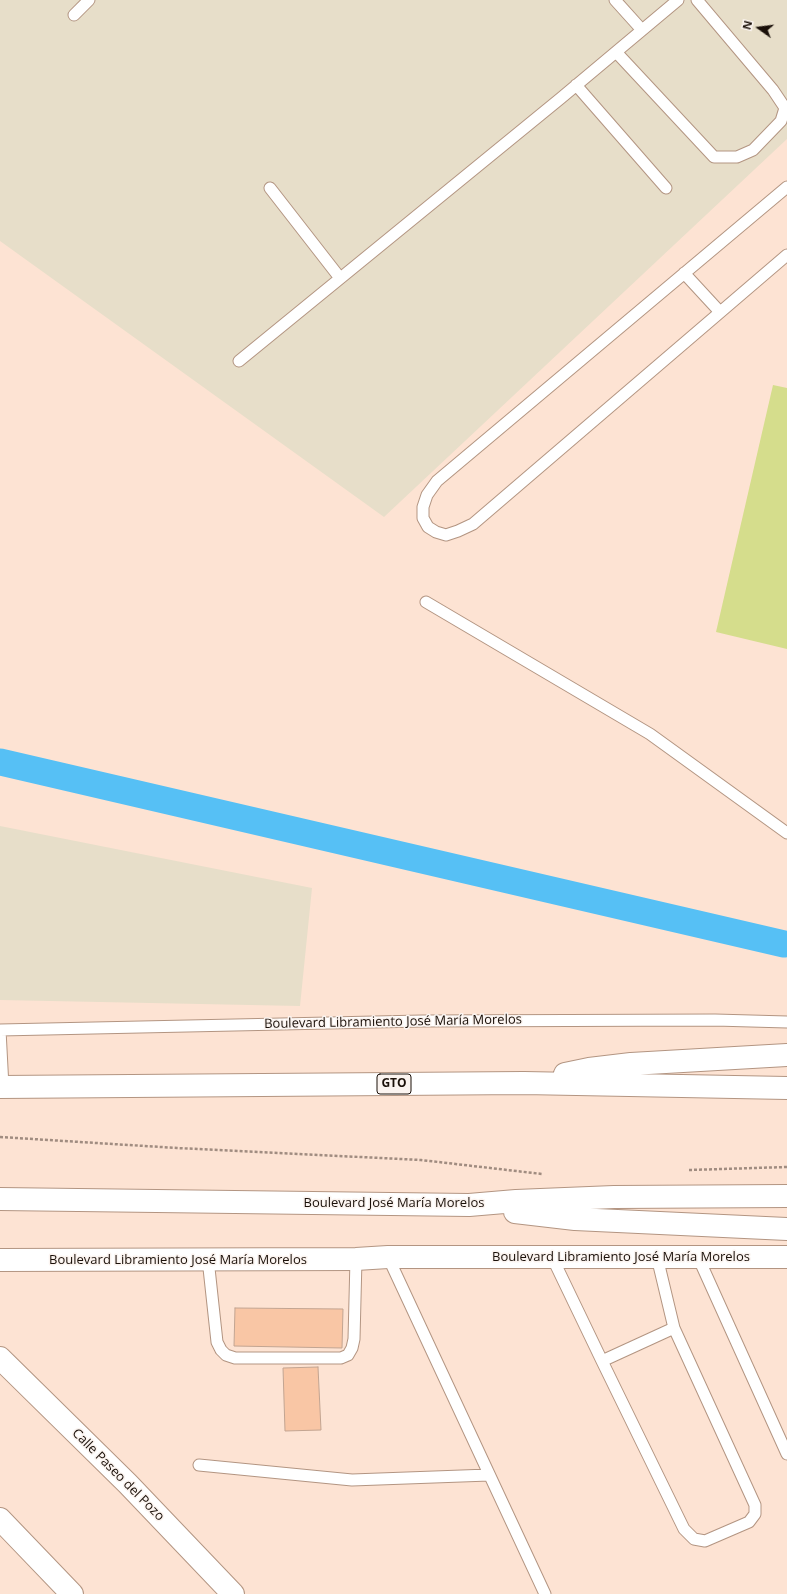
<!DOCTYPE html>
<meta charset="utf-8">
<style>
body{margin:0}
#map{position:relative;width:787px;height:1594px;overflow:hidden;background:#fde3d3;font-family:"Open Sans",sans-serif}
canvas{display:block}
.north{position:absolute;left:739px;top:8px;width:40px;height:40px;-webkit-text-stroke:3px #fbf4f0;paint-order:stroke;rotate:284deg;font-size:11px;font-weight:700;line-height:16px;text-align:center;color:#1a1009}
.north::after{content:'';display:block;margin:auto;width:14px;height:18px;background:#1a1009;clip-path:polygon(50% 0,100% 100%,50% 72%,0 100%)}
</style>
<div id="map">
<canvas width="787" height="1594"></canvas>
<div class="north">N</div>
</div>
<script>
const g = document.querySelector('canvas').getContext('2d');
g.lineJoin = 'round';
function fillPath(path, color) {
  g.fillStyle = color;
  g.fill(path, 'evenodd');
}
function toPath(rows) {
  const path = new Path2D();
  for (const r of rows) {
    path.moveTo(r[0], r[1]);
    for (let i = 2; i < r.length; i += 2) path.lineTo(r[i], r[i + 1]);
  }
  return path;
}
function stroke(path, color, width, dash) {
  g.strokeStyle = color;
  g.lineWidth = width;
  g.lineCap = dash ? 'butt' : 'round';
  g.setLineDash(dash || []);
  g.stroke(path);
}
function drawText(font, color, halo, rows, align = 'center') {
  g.font = font + ' "Open Sans",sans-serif';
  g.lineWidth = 3;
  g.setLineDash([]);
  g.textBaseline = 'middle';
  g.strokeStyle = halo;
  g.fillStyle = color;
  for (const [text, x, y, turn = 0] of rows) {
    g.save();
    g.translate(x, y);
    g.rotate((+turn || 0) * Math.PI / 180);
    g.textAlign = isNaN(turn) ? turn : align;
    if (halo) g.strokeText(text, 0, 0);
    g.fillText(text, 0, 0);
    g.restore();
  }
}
fillPath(toPath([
 [0,0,787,0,787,139,384,517,0,241],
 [0,826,312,888,300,1006,0,1000]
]), '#e7dec9');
fillPath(toPath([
 [773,385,787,388,787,649,716,632]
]), '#d5dd8c');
stroke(toPath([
 [0,762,784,944]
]), '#56c0f5', 27);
const building = toPath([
 [235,1308,343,1309,342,1348,234,1346,235,1308],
 [318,1367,321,1430,285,1431,283,1368,318,1367]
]);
fillPath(building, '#f9c6a5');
stroke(building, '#c2a491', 1);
const lane = toPath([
 [615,0,642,30],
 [74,15,89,0],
 [616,52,714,157,737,157,753,150,781,121,785,108,773,90,697,0],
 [576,85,666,188],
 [787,187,437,481,427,495,423,507,423,518,428,527,436,532,446,535,458,531,473,524,787,255],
 [270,188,340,278],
 [684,273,720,312],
 [239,361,561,98,678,0],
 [426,602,650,734,787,833],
 [0,1030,422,1021,715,1020,787,1022],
 [0,1030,3,1087],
 [388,1257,545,1594],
 [552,1257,602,1361,684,1529,694,1539,705,1541,749,1522,755,1514,755,1505,674,1328,602,1361],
 [657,1257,674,1328],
 [698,1257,787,1454],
 [208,1259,217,1342,221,1350,226,1355,235,1358,341,1358,348,1355,352,1348,354,1339,356,1259],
 [199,1465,352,1480,489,1475]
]);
const street = toPath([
 [0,1358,128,1484,233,1594],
 [0,1519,72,1594]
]);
const secondary = toPath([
 [0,1260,356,1259,388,1257,787,1257]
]);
const primary = toPath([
 [565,1074,589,1069,631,1064,787,1055],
 [0,1087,524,1083,787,1088],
 [0,1199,469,1205,516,1201,614,1197,787,1196],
 [515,1212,575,1219,787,1229]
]);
stroke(lane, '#b39582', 13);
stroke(street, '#b39582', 24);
stroke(secondary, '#b39582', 24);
stroke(primary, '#b39582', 24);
stroke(toPath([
 [0,1137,177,1148,421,1160,542,1174],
 [689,1170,787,1167]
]), '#a08c80', 2.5, [3, 2]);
stroke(lane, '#fff', 11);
stroke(street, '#fff', 22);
stroke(secondary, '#fff', 22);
stroke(primary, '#fff', 22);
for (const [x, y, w] of [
 [394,1084,34]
]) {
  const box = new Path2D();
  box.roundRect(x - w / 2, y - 10, w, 20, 3);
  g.fillStyle = '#fbf4f0';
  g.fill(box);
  stroke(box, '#1a1009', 1);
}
drawText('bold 12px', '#1a1009', null, [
 ["GTO",394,1084]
]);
drawText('13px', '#1a1009', '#fbf4f0', [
 ["Boulevard Libramiento José María Morelos",393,1022,-1],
 ["Boulevard José María Morelos",394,1203],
 ["Boulevard Libramiento José María Morelos",621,1257],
 ["Boulevard Libramiento José María Morelos",178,1260],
 ["Calle Paseo del Pozo",118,1475,45]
]);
</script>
